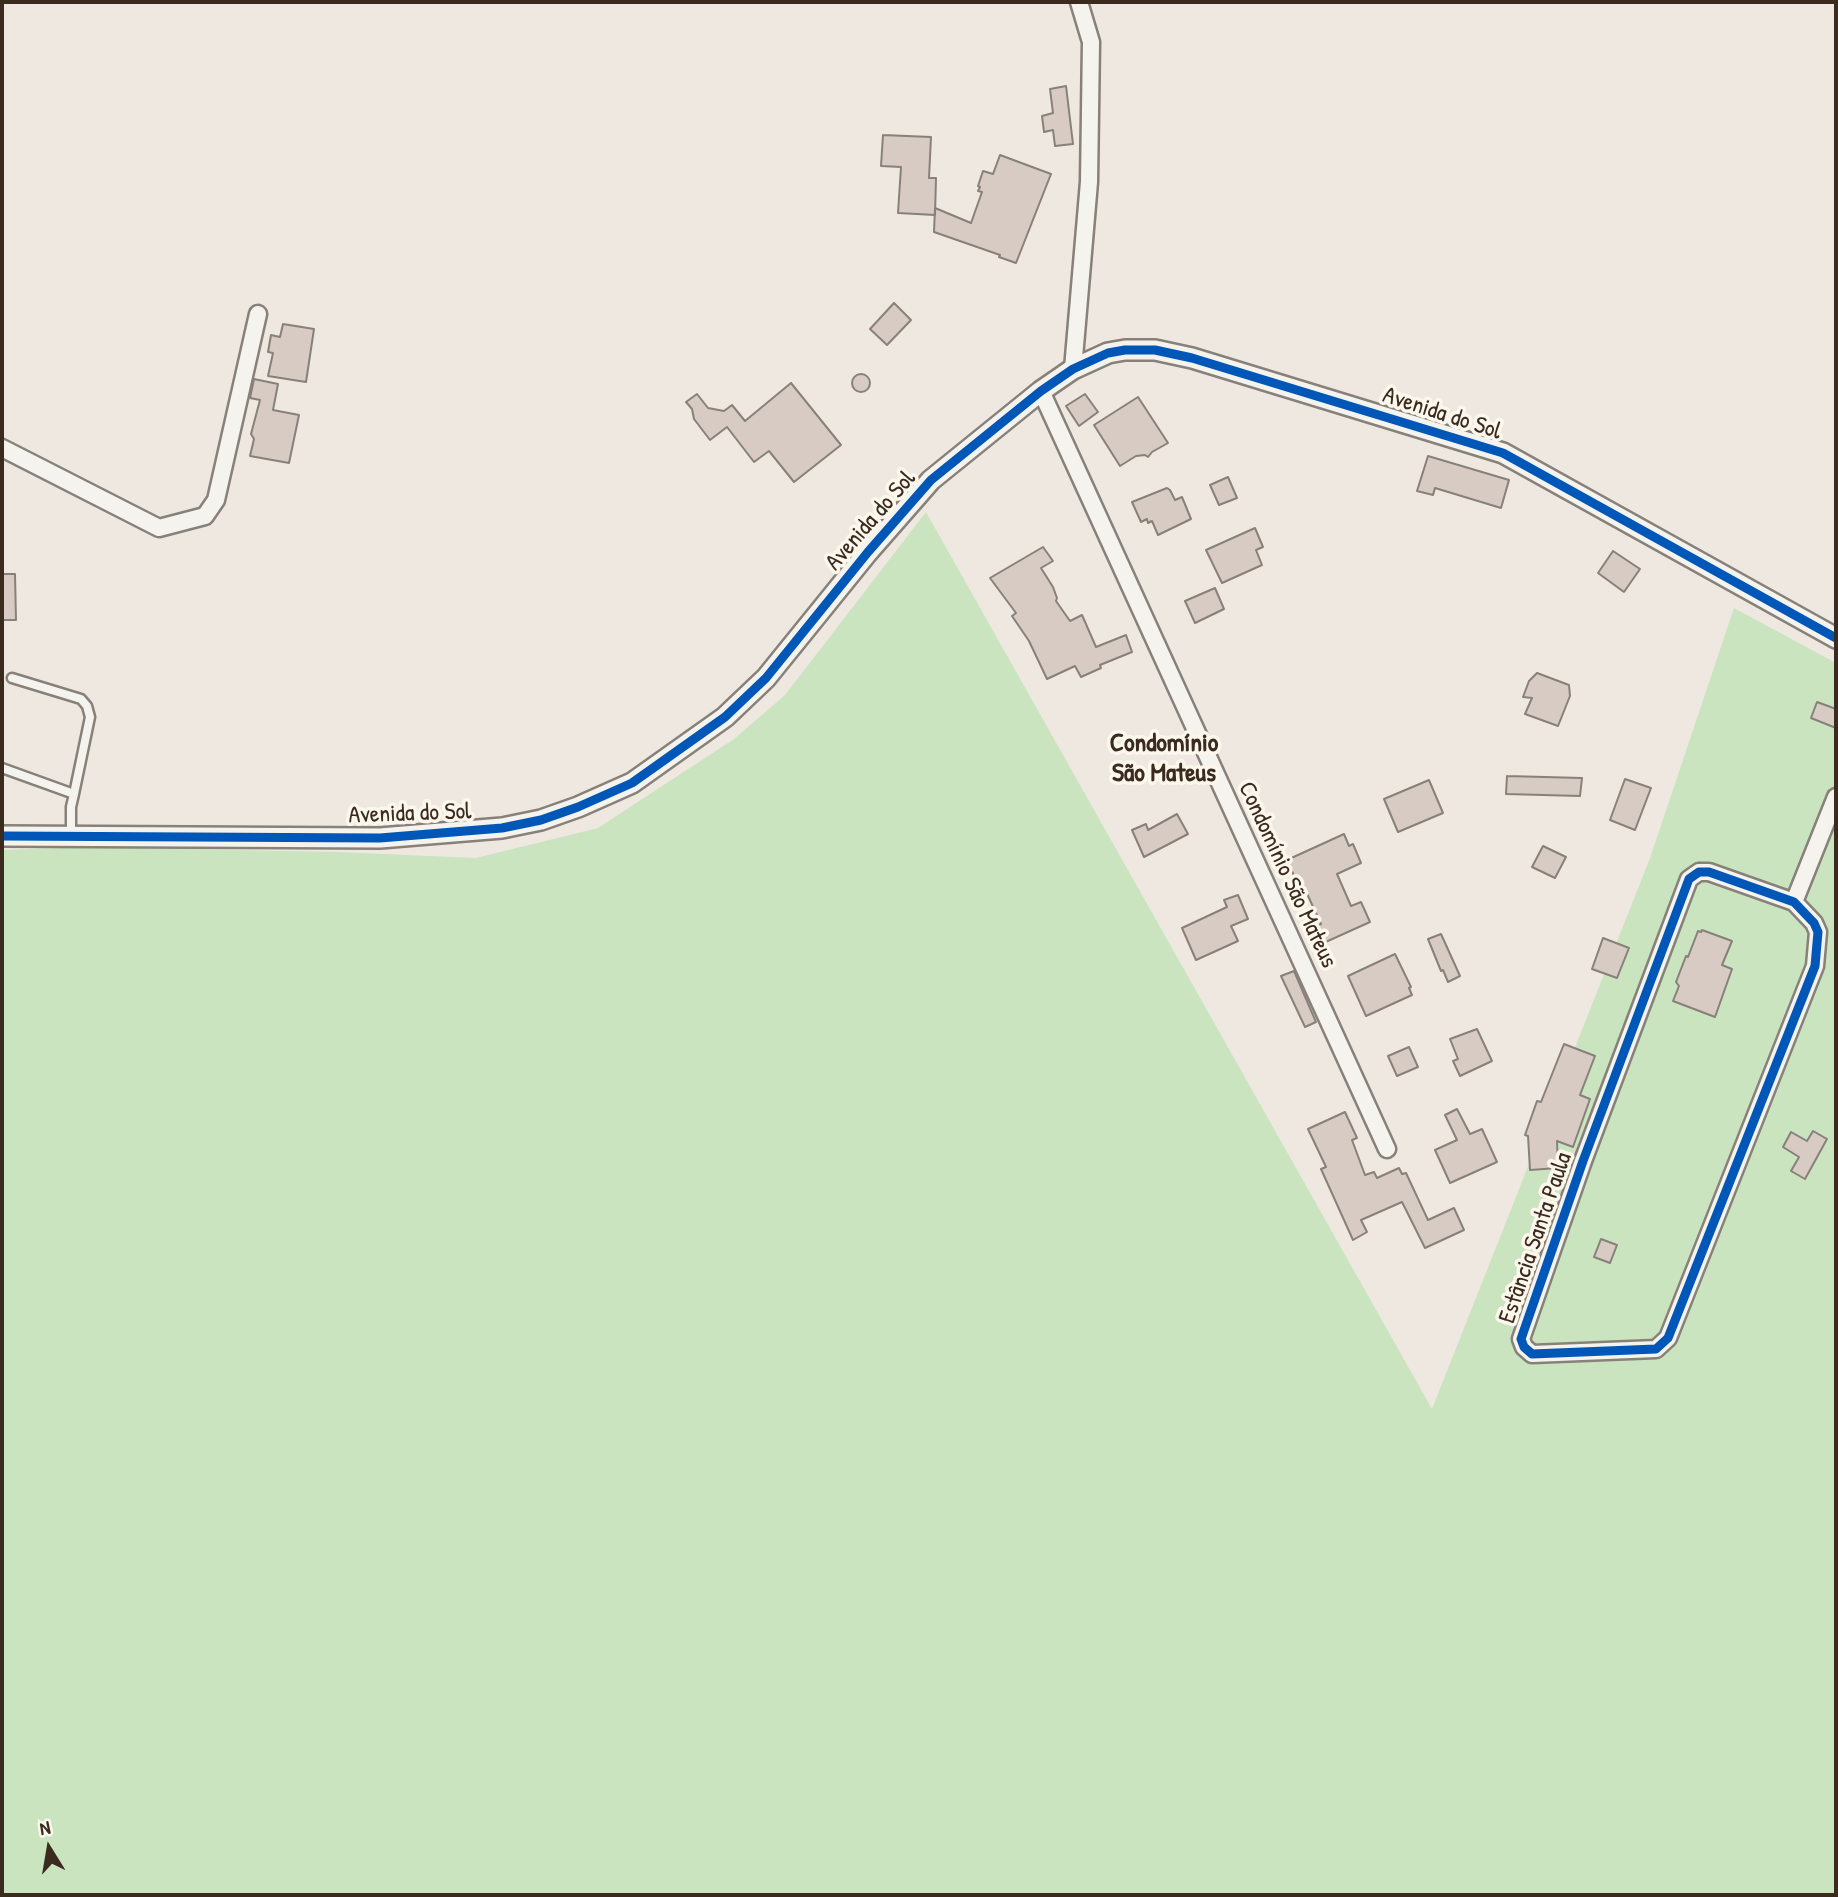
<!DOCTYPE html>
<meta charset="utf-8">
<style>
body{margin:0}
#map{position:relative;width:1838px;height:1897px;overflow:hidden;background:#efe8e0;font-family:"Patrick Hand",sans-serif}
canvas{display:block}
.frame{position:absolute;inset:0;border:4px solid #3b2a1e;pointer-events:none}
.north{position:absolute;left:14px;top:1813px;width:70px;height:70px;-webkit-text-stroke:5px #fbf7ec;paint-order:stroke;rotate:349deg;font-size:19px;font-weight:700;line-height:28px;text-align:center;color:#3b2a1e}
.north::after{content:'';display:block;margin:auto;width:24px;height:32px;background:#3b2a1e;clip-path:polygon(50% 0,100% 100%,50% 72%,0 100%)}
</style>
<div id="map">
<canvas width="1838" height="1897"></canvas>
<div class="frame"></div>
<div class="north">N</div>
</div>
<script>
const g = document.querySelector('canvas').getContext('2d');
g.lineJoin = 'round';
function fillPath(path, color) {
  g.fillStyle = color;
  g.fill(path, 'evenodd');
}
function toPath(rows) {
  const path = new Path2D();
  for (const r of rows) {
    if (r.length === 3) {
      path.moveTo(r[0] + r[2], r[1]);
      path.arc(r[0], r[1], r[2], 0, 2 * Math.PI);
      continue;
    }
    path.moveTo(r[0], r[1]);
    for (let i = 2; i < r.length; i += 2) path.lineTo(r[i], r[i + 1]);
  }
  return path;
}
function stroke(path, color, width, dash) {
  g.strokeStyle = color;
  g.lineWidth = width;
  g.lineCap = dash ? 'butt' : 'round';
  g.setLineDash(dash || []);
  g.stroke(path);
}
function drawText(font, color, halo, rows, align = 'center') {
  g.font = font + ' "Patrick Hand",sans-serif';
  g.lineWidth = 7;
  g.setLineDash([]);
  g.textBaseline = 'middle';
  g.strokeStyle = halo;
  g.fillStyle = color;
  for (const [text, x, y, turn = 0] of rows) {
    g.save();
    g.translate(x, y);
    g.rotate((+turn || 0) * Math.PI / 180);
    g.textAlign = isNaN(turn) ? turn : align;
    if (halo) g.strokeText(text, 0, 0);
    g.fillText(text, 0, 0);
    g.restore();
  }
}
fillPath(toPath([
 [926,512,1432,1409,1650,858,1734,608,1836,663,1836,1895,2,1895,2,850,89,847,337,852,476,858,598,828,734,739,785,695]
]), '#cae4bf');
const building = toPath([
 [1066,86,1073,144,1055,146,1053,130,1044,132,1042,116,1053,113,1050,89,1066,86],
 [883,135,931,137,929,178,936,178,935,215,898,213,901,167,881,166,883,135],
 [1000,155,1051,174,1016,263,999,257,1000,255,934,232,935,208,971,223,982,192,978,191,980,187,978,186,983,171,993,174,1000,155],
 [894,303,911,320,887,345,870,329,894,303],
 [283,324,314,329,306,382,268,376,273,353,268,352,271,335,280,337,283,324],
 [861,383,9],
 [254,379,278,384,273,410,299,415,289,463,250,456,254,439,251,434,260,400,250,398,254,379],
 [791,383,841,445,794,482,769,451,754,462,727,427,710,440,694,419,692,409,686,402,697,394,708,408,724,411,732,405,745,421,791,383],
 [1085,394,1098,412,1079,426,1066,406,1085,394],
 [1138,397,1168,443,1152,452,1148,457,1145,455,1136,456,1120,466,1094,425,1138,397],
 [1428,456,1509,480,1501,508,1435,488,1433,495,1417,491,1428,456],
 [1228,477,1237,498,1219,505,1210,485,1228,477],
 [1167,488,1170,490,1175,500,1182,497,1191,519,1158,535,1152,521,1148,523,1147,519,1141,522,1132,502,1167,488],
 [1255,528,1263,547,1256,550,1262,565,1222,583,1206,550,1255,528],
 [1043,547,1053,561,1041,568,1053,587,1057,598,1056,601,1070,621,1082,615,1096,647,1126,635,1132,652,1100,665,1101,668,1081,677,1075,666,1047,679,1029,641,1012,616,1016,613,990,578,1043,547],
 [1613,551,1640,569,1624,592,1598,573,1613,551],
 [2,574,15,574,16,620,2,620,2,574],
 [1215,588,1224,609,1195,623,1185,601,1215,588],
 [1537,673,1569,685,1570,696,1558,726,1525,714,1532,698,1523,697,1529,681,1537,673],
 [1817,702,1836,709,1836,728,1811,718,1817,702],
 [1507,776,1582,778,1580,796,1506,794,1507,776],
 [1625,779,1651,788,1635,830,1610,820,1625,779],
 [1429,780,1443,813,1398,832,1384,799,1429,780],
 [1177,814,1188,834,1144,857,1132,830,1146,824,1148,830,1177,814],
 [1344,834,1349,846,1353,844,1361,863,1337,874,1351,906,1361,902,1370,922,1319,945,1312,928,1321,924,1303,885,1299,887,1287,860,1344,834],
 [1543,846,1566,857,1555,878,1532,867,1543,846],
 [1238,895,1248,919,1231,926,1238,941,1196,960,1182,928,1227,907,1224,900,1238,895],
 [1702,930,1732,941,1722,965,1732,969,1715,1017,1673,1001,1679,986,1676,982,1686,956,1688,957,1698,931,1701,932,1702,930],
 [1441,934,1460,976,1448,982,1443,970,1441,971,1428,939,1441,934],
 [1603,938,1629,948,1617,978,1592,969,1603,938],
 [1395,954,1411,987,1409,988,1412,995,1366,1016,1348,976,1395,954],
 [1294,971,1316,1022,1305,1027,1281,976,1294,971],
 [1477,1029,1492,1061,1460,1076,1453,1061,1458,1059,1450,1039,1477,1029],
 [1564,1044,1595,1056,1580,1095,1590,1099,1573,1147,1557,1141,1558,1168,1530,1170,1528,1136,1525,1135,1537,1101,1541,1102,1564,1044],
 [1409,1047,1418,1067,1397,1076,1388,1056,1409,1047],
 [1457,1109,1470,1134,1482,1129,1497,1162,1450,1183,1435,1150,1457,1140,1445,1115,1457,1109],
 [1345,1112,1357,1138,1352,1140,1365,1175,1374,1172,1377,1178,1399,1168,1402,1174,1406,1173,1428,1220,1454,1208,1464,1230,1425,1248,1402,1202,1361,1220,1367,1232,1353,1240,1321,1169,1326,1167,1308,1129,1345,1112],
 [1813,1131,1827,1139,1805,1179,1791,1171,1799,1157,1783,1147,1791,1132,1807,1141,1813,1131],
 [1601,1239,1617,1245,1610,1263,1594,1257,1601,1239]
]);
fillPath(building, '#d8cbc3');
stroke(building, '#87817a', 2);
const service = toPath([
 [12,678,81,699,87,706,90,717,74,794],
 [2,768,74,794,71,807,71,834]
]);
const minor = toPath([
 [1073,369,1089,182,1091,42,1079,2],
 [1041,391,1387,1149],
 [2,448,159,528,205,516,216,500,258,314],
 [1699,872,1709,872,1794,902,1814,923,1818,932,1815,966,1668,1338,1656,1349,1532,1354,1524,1347,1521,1339,1583,1161,1689,879,1699,872],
 [1794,902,1836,797]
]);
const tertiary = toPath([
 [2,836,380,838,502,828,541,820,578,807,632,783,725,717,766,678,868,552,931,480,1041,391,1073,369,1108,353,1125,350,1155,350,1192,358,1503,453,1836,638]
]);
stroke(service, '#87817a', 13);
stroke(minor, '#87817a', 21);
stroke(tertiary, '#87817a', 24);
stroke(service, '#f5f3ee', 8);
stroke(minor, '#f5f3ee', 16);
stroke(tertiary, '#f5f3ee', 19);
stroke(toPath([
 [2,836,380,838,502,828,541,820,578,807,632,783,725,717,766,678,868,552,931,480,1041,391,1073,369,1108,353,1125,350,1155,350,1192,358,1503,453,1836,638],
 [1699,872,1709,872,1794,902,1814,923,1818,932,1815,966,1668,1338,1656,1349,1532,1354,1524,1347,1521,1339,1583,1161,1689,879,1699,872]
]), '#0057b8', 9);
drawText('24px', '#3b2a1e', '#fbf7ec', [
 ["Avenida do Sol",1442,414,18],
 ["Avenida do Sol",871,521,-49],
 ["Avenida do Sol",410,814,-2],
 ["Condomínio São Mateus",1287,875,65],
 ["Estância Santa Paula",1536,1238,-71]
]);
drawText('bold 26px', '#3b2a1e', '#fbf7ec', [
 ["Condomínio",1164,744],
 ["São Mateus",1164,774]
]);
</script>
